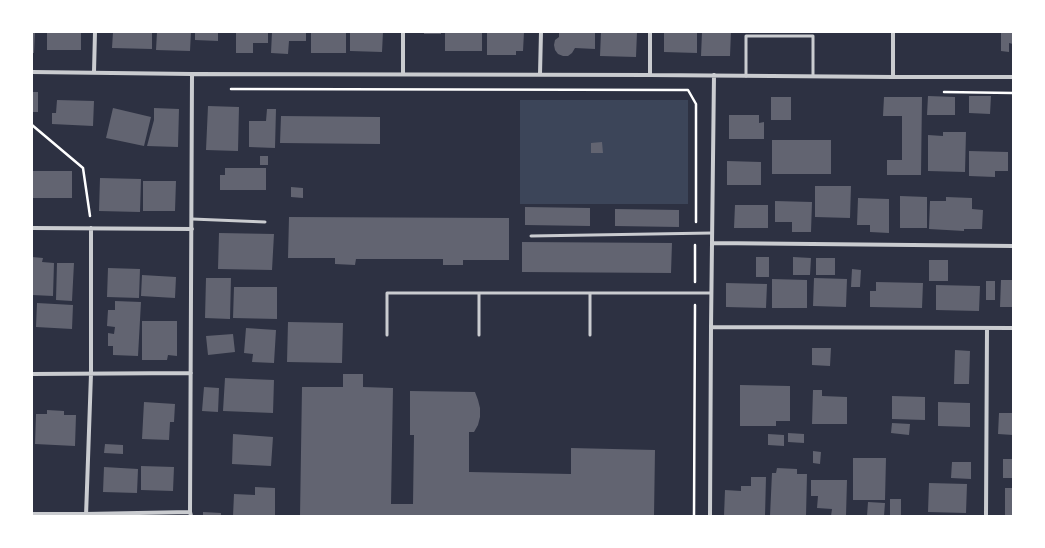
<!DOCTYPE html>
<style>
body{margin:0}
#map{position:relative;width:1045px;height:548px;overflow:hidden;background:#2d3142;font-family:"Source Sans 3",sans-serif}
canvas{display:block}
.frame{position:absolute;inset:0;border:33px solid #fff;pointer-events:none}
</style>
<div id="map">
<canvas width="1045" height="548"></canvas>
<div class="frame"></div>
</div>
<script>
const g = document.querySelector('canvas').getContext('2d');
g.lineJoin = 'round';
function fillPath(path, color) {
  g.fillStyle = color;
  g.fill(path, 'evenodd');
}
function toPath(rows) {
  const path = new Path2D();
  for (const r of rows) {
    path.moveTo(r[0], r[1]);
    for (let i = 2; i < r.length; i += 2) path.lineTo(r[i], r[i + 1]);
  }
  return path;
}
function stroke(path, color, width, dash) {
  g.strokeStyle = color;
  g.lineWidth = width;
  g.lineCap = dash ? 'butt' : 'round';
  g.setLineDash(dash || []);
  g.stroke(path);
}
fillPath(toPath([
 [520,100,688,100,688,204,520,204]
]), '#3c4559');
fillPath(toPath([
 [32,32,35,32,34,53,32,53],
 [47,32,81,32,81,50,47,50],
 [113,32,152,32,152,49,112,48],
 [157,32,191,32,190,51,156,50],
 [195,32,218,32,218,41,195,40],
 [236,32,268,32,268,43,253,43,253,53,236,53],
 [272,32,306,32,306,41,289,41,288,54,271,53],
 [311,32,346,32,346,53,311,53],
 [350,32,383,32,382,52,350,51],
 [424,32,441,32,441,34,424,34],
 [445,32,482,32,482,51,445,51],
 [487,32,524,32,523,51,516,51,516,55,487,55],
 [559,32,595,32,595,49,575,48,572,53,568,56,563,56,558,54,555,50,554,45,555,40,559,37],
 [601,32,637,32,636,57,600,56],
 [664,32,697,32,697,53,664,52],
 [702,32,731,32,730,56,701,56],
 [1001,32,1013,32,1013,44,1009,43,1009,52,1001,51],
 [32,92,38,92,38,112,32,112],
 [928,96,955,97,955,115,927,115],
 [969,96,991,96,990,114,969,113],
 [771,97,791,97,791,120,771,120],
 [884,97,922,97,921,175,887,175,887,160,902,160,902,116,883,116],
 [57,100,94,101,93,126,52,124,52,113,56,113],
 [208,106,239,107,238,151,206,150],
 [113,108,151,117,144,146,106,138],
 [154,108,179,109,178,147,147,146,154,120],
 [267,109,276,109,275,148,249,147,249,121,266,121],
 [729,115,759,115,759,123,764,122,764,139,729,139],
 [281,116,380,117,380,144,280,143],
 [943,132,966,132,965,172,928,171,928,135,943,136],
 [772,140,831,140,831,174,772,174],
 [602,142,603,153,591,153,591,143],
 [969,151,1008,152,1008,171,995,171,995,177,969,176],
 [260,156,268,156,268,165,260,165],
 [727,161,761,162,761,185,727,185],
 [225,168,266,168,266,190,220,190,220,175,225,175],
 [32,171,72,171,72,198,32,198],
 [100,178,141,179,140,212,99,211],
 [143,181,176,181,175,211,143,211],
 [815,186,851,186,850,218,815,217],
 [291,187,303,188,303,198,291,197],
 [900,196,927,197,927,228,900,228],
 [946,197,972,198,972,209,983,210,982,229,964,229,964,231,929,229,930,201,946,201],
 [858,198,889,199,889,233,870,232,870,225,857,225],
 [775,201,812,202,811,232,792,232,792,222,775,222],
 [735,205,768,205,768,228,734,228],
 [525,207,590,208,590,226,525,225],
 [615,209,679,210,679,227,615,226],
 [289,217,509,218,509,260,463,260,463,265,443,265,443,259,356,259,355,265,335,264,335,258,288,258],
 [219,233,274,234,272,270,218,269],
 [522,242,672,243,671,273,522,272],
 [32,257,43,258,42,262,54,263,53,296,32,295],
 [756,257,769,257,769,277,756,277],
 [793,257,811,258,810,275,793,275],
 [816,258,835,258,835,275,816,275],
 [929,260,948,260,948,281,929,281],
 [57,263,74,263,72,301,56,300],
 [108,268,140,269,139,298,107,297],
 [852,269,861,270,860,287,851,287],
 [142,275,176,277,175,298,141,296],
 [206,278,231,278,230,319,205,318],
 [814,278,847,279,846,307,813,306],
 [772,279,807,280,807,308,772,308],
 [1001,280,1013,280,1013,307,1000,307],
 [986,281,995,281,995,300,986,300],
 [876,282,923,283,922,308,870,307,870,291,876,291],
 [726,283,767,284,766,308,726,307],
 [936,285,980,286,979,311,936,310],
 [234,287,277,287,277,319,233,318],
 [115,301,141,302,138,356,113,355,113,346,108,346,108,333,114,334,115,327,107,326,108,310,115,310],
 [37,303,73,305,72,329,36,327],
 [142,321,177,321,177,356,168,355,167,360,142,360],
 [288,322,343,323,342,363,287,362],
 [246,328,276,330,274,363,252,362,253,354,244,353],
 [233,334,235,352,208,355,206,336],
 [812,348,831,348,830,366,812,365],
 [955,350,970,351,969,384,954,384],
 [343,374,363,374,363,387,393,388,391,504,413,504,414,435,410,435,410,391,475,392,478,400,480,408,480,417,478,425,474,432,469,432,469,472,571,474,571,448,655,450,654,516,300,516,302,387,343,387],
 [225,378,274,380,273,413,223,411],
 [740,385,790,386,790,421,776,421,776,426,740,426],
 [204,387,219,388,218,412,202,411],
 [813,390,822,390,822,396,847,397,847,424,812,424],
 [892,396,925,397,925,420,892,419],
 [144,402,175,404,174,422,170,422,169,440,142,439],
 [938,402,970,403,970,427,938,426],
 [47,410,64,411,64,415,76,415,75,446,35,444,36,414,47,414],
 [999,413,1013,413,1013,435,998,434],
 [892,423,910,424,909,435,891,433],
 [788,433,804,434,804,443,788,442],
 [233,434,273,437,271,466,232,464],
 [768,434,784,435,784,446,768,445],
 [105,444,123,445,123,454,104,453],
 [813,451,821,452,820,464,813,463],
 [853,458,886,458,885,500,853,500],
 [1003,459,1013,459,1013,478,1003,478],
 [952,462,971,462,971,479,951,478],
 [141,466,174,467,173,491,141,490],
 [104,467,138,469,137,493,103,492],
 [777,468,797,469,797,474,807,474,806,516,770,516,772,473,776,473],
 [751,477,766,477,765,516,724,516,725,490,741,491,741,486,751,486],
 [811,480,847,480,846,516,831,516,832,509,817,508,818,496,811,496],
 [929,483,967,484,966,513,928,512],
 [255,487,275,488,275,516,233,516,234,494,255,495],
 [1005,488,1013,488,1013,516,1005,516],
 [890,499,901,499,901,515,890,515],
 [868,502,885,503,884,516,867,516],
 [203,512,221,513,221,516,203,516]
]), '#626471');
stroke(toPath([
 [231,89,688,90,696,104,696,222],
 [944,92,1013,93],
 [32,125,83,168,90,216],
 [695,282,695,245],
 [694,516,695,305]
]), '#fff', 2.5);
stroke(toPath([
 [746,76,746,36,813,36,813,76],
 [192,219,265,222],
 [531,236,712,233],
 [387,335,387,293,711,293],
 [479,335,479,293],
 [590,335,590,293]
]), '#caccd0', 3);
stroke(toPath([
 [32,72,192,74,650,75,893,77,1013,77],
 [94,72,95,32],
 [403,74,403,32],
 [540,74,541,32],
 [650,75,650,32],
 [893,77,893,32],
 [32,228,192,229],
 [712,243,1013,246],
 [711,327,1013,328],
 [32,374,191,373],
 [32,514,86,514,190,512],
 [86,516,91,374,91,228],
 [191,516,190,512,192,74],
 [710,516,711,327,714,75],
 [986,516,987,328]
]), '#caccd0', 4);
</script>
